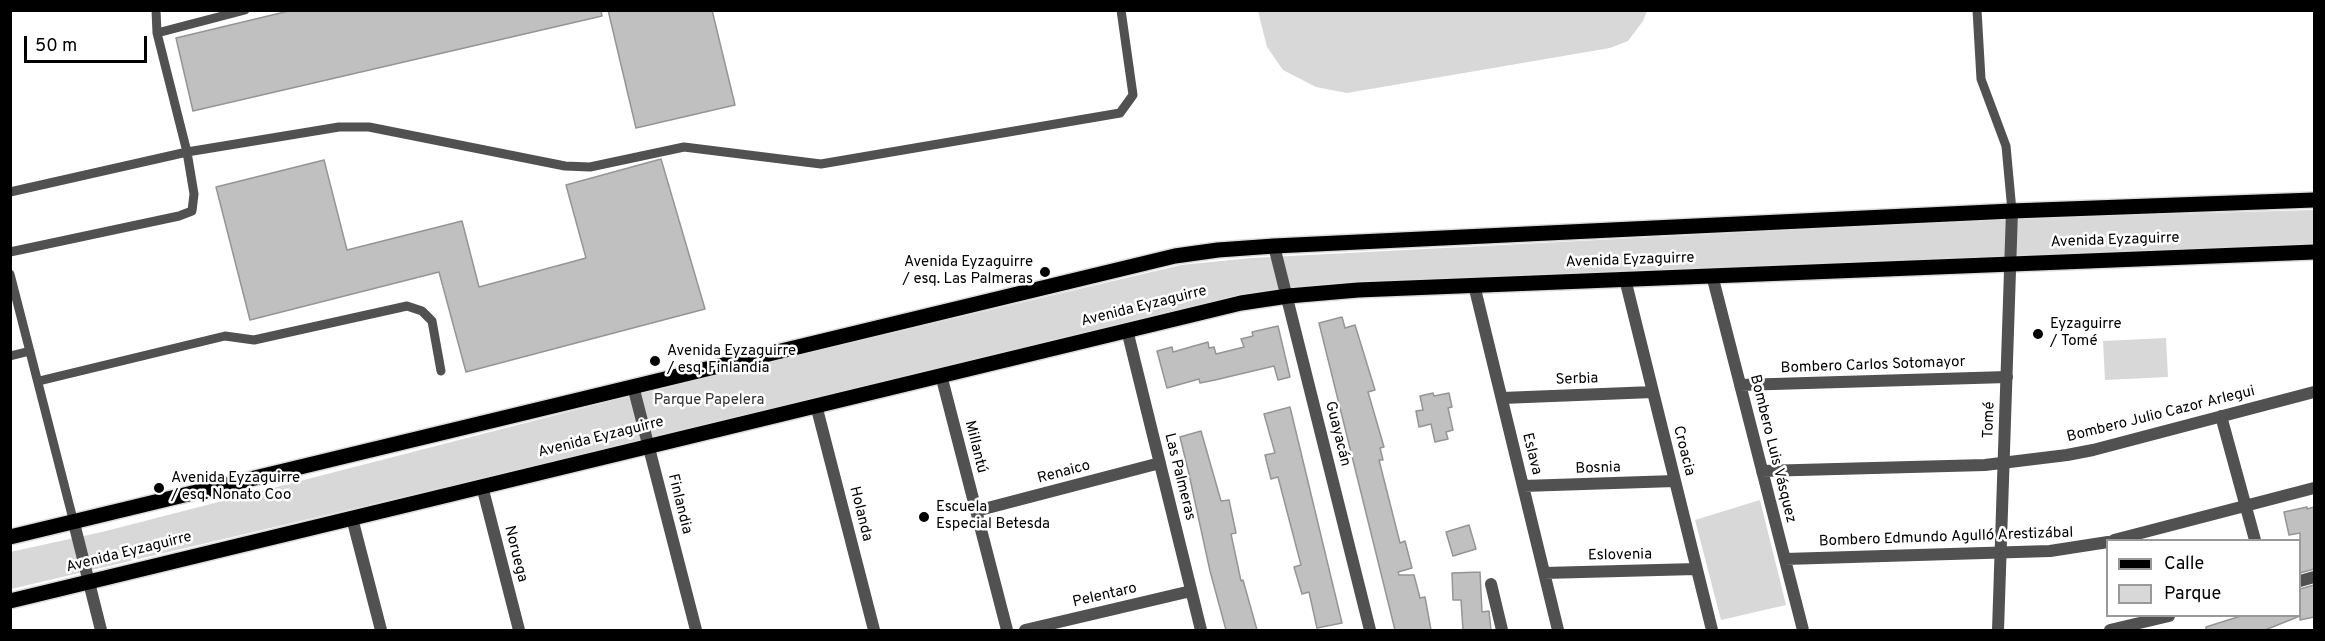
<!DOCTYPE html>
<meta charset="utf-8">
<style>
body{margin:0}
#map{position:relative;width:2325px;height:641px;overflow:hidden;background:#fff;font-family:Overpass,sans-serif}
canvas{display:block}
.frame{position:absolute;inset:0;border:12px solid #000;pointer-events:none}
.legend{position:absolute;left:2106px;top:539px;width:195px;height:78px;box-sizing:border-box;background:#fff;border:2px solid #999;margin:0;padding:8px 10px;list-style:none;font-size:18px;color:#000}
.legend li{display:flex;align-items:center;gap:12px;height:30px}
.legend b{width:30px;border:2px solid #999}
.scale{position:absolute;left:24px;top:36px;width:123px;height:27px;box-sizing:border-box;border:3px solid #000;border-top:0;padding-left:8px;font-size:18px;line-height:21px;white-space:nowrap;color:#000;-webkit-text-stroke:4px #fff;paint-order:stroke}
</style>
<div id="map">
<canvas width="2325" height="641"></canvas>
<div class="frame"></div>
<ul class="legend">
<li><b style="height:8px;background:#000"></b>Calle</li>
<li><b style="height:16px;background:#d8d8d8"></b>Parque</li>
</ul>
<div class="scale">50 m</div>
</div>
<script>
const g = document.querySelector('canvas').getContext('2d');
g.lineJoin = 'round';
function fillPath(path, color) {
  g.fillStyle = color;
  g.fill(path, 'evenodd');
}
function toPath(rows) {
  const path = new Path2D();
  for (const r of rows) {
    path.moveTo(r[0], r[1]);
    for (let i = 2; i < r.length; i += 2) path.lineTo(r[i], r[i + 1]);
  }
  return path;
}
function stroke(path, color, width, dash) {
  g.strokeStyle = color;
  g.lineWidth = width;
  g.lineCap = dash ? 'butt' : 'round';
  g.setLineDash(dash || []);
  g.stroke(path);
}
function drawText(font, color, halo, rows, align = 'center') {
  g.font = font + ' Overpass,sans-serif';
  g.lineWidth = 5;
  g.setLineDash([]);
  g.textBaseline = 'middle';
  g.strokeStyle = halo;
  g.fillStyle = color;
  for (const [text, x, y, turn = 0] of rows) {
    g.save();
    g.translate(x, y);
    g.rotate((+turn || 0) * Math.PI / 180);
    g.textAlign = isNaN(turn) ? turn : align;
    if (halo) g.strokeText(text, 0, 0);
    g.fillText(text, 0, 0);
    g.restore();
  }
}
fillPath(toPath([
 [1258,11,1258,10,1647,11,1643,21,1628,41,1610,48,1347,93,1316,87,1283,70,1267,47],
 [2314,210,2314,244,1317,286,1275,292,11,589,10,552,102,532,688,381,1181,265,1251,258,2023,218],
 [2166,338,2168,377,2105,380,2103,341],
 [1760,500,1786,605,1721,620,1695,520]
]), '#d8d8d8');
const building = toPath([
 [293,10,601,10,602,16,193,111,176,38,293,10],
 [608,10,712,10,735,105,636,128,608,10],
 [661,159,705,309,466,372,439,272,250,320,216,187,324,160,347,250,462,221,479,287,586,258,566,185,661,159],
 [1342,317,1345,328,1355,325,1375,390,1368,392,1384,447,1380,448,1383,460,1379,460,1400,543,1405,541,1412,568,1398,572,1399,575,1414,575,1420,598,1425,597,1431,630,1395,630,1319,323,1342,317],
 [1278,326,1290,377,1278,380,1274,366,1215,380,1200,383,1199,379,1167,388,1157,351,1172,347,1173,352,1208,342,1209,348,1214,347,1216,354,1244,347,1241,339,1253,336,1252,332,1278,326],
 [1433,393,1434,396,1449,393,1452,407,1448,408,1453,430,1446,432,1448,439,1435,442,1431,424,1419,427,1416,411,1423,410,1420,396,1433,393],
 [1290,407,1342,623,1317,628,1309,592,1302,594,1294,567,1301,565,1278,477,1271,479,1265,455,1275,453,1264,414,1290,407],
 [1201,431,1221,501,1229,500,1236,533,1231,534,1241,581,1243,580,1257,630,1226,630,1210,571,1189,474,1180,437,1201,431],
 [2307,507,2307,509,2314,507,2314,569,2300,573,2300,533,2289,535,2284,512,2307,507],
 [1469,525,1476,549,1453,556,1446,532,1469,525],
 [1480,572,1482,612,1489,611,1491,630,1463,630,1461,600,1453,600,1452,573,1480,572],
 [2314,585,2314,617,2300,620,2300,616,2265,630,2206,630,2206,627,2244,615,2300,615,2300,589,2314,585]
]);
fillPath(building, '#c0c0c0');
stroke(building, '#959595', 1.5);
const primary = toPath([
 [10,537,1175,256,1218,250,1274,246,2012,211,2314,200],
 [10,601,1241,303,1288,296,1358,290,2314,252]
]);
stroke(primary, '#dbdbdb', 18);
stroke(toPath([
 [1977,10,1981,79,2006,146,2012,211],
 [157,33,245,10],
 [10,192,187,152,339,127,369,127,565,166,590,167,684,147,821,164,1120,113,1133,95,1121,10],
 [10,252,179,216,192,211,194,194,187,152,157,33,156,10],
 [10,274,74,523],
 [10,356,30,351],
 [39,381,225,336,254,340,407,306,422,311,432,321,441,371]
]), '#515151', 9);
stroke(toPath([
 [1274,246,1370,630],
 [1712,275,1803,630],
 [1625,279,1712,630],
 [1474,285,1558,630],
 [1127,330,1201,630],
 [941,375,1007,630],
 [1740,385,2007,377],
 [633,386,696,630],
 [1502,398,1653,392],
 [816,405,874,630],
 [2221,416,2255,540],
 [1762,471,1985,465,2067,455,2093,450,2314,392],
 [482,486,519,630],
 [1523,486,1675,481],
 [976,511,1160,463],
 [352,518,381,630],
 [2114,540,2314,488],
 [1785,559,2050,551,2108,542],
 [1544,573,1696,569],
 [2300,581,2314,577],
 [1491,584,1502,630],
 [1025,630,1191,591],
 [2110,630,2169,616]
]), '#515151', 12);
stroke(toPath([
 [74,523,101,630],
 [1998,630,2012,211]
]), '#515151', 12);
stroke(primary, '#000', 15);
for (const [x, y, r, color] of [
 [1045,272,6,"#000"],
 [2038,334,6,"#000"],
 [655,361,6,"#000"],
 [159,488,6,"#000"],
 [924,517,6,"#000"]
]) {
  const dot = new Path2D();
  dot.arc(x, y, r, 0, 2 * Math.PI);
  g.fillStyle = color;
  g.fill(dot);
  stroke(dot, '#fff', 2);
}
drawText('15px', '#000', '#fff', [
 ["Avenida Eyzaguirre",2115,241,-2],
 ["Avenida Eyzaguirre",1630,261,-2],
 ["Avenida Eyzaguirre",1144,307,-14],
 ["Bombero Carlos Sotomayor",1873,366,-2],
 ["Serbia",1577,380,-2],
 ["Bombero Julio Cazor Arlegui",2161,415,-14],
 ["Tomé",1990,420,-88],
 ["Guayacán",1337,434,76],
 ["Avenida Eyzaguirre",601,438,-14],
 ["Millantú",975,447,76],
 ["Bombero Luis Vásquez",1772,449,76],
 ["Croacia",1683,451,76],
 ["Eslava",1531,454,76],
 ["Bosnia",1598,469,-2],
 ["Renaico",1064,473,-15],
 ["Las Palmeras",1179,477,76],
 ["Finlandia",679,504,76],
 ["Holanda",860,514,76],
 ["Bombero Edmundo Agulló Arestizábal",1946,538,-2],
 ["Avenida Eyzaguirre",129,553,-14],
 ["Noruega",515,554,76],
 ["Eslovenia",1620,556,-1],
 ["Pelentaro",1105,596,-13]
]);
drawText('15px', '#000', '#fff', [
 ["Avenida Eyzaguirre",1033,263,"right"],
 ["/ esq. Las Palmeras",1033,280,"right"],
 ["Eyzaguirre",2050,325],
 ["/ Tomé",2050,342],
 ["Avenida Eyzaguirre",667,352],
 ["/ esq. Finlandia",667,369],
 ["Avenida Eyzaguirre",171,479],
 ["/ esq. Nonato Coo",171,496],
 ["Escuela",936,508],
 ["Especial Betesda",936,525]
], 'left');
drawText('15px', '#2f2f2f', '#fff', [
 ["Parque Papelera",709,401]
]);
</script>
